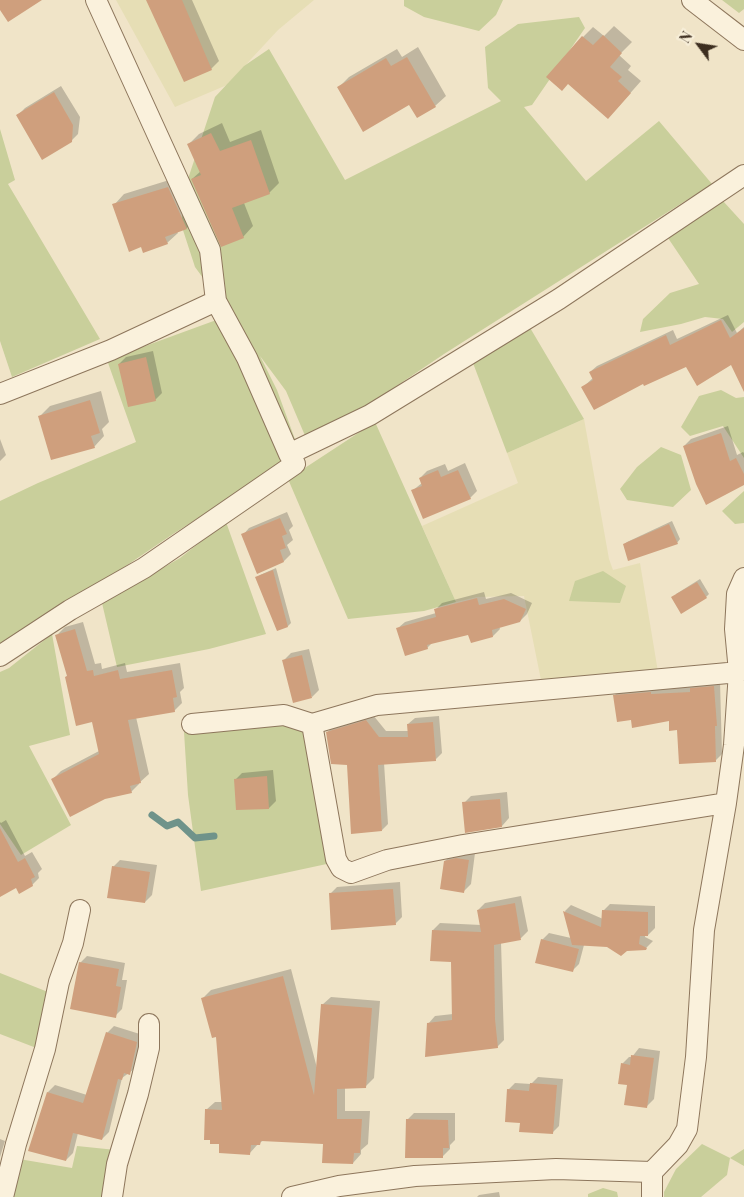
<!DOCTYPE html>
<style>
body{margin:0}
#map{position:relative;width:744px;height:1197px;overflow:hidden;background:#f0e4c8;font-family:"Playfair Display",serif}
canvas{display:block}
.north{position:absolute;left:674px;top:20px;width:50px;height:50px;-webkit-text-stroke:4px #f7eed8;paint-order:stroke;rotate:301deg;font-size:14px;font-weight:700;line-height:20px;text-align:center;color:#3d2e20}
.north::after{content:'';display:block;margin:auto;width:18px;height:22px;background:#3d2e20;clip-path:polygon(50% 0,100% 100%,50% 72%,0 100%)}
</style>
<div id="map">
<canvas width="744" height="1197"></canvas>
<div class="north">N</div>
</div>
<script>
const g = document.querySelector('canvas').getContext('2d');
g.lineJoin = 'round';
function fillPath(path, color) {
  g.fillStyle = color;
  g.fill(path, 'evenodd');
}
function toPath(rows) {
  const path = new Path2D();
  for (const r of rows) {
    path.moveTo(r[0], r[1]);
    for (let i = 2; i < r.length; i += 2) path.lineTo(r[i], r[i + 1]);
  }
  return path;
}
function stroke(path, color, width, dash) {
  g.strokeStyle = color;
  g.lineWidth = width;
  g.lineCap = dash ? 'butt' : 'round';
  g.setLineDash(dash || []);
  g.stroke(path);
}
fillPath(toPath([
 [116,0,314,0,278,30,227,85,175,107],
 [584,419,609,559,613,570,640,563,658,672,542,685,524,596,477,597,456,602,422,526,518,483,507,453]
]), '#e6deb5');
fillPath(toPath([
 [404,0,503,0,496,15,479,31,424,17,404,6],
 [722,0,744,0,744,9,739,13],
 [579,17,585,28,532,105,524,107,586,181,659,121,712,184,444,354,309,445,286,391,260,356,277,390,300,453,173,534,86,593,0,647,0,501,38,483,136,442,107,360,230,315,195,267,181,224,187,182,215,97,244,66,269,49,345,180,501,101,488,88,485,47,518,24],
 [0,129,15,180,8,184,100,339,12,377,0,341],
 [723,201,744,224,744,322,732,332,723,319,705,317,681,324,640,332,643,319,670,293,699,284,668,238],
 [529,326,584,419,507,453,473,363],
 [721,390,736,398,744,397,744,458,723,426,690,436,681,427,699,396],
 [375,422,456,602,424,611,348,619,288,479],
 [661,447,681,455,691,490,673,507,627,500,620,489,637,467],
 [744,491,744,523,735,524,722,511],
 [226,522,266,634,209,649,117,667,102,603,180,558],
 [603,571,626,586,620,603,569,601,575,581],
 [52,634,70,735,29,746,71,825,21,855,0,824,0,672,9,668],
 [310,719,336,862,201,891,188,795,184,732],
 [0,973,48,992,39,1049,0,1034],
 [702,1144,730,1158,744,1149,744,1166,730,1158,727,1175,701,1197,664,1197,664,1192,676,1169],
 [77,1146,116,1150,104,1197,9,1197,19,1159,72,1168],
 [603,1188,617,1192,618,1197,588,1197,588,1194]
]), '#c9cf9b');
fillPath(toPath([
 [147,0,192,0,219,61,211,69],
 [614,26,632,42,619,55,631,66,628,70,641,81,618,107,568,83,583,37,593,27,604,36],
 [418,47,446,96,435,106,409,103,339,87,349,77,397,49,402,57],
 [61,86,80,117,78,134,71,141,18,115,25,108],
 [222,123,230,142,261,130,279,183,269,193,244,203,253,226,243,237,192,179,201,171,189,144,199,134],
 [179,177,197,217,187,228,177,231,178,233,167,243,114,205,124,194],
 [728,315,737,333,744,327,744,356,686,365,644,382,583,387,593,378,590,372,597,366,673,330,677,339],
 [153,351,162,393,155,400,119,364,126,357],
 [101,391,109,422,102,429,104,436,94,447,40,416,50,406],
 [728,426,737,455,743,452,744,453,744,484,684,446,691,439],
 [0,439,6,455,0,461],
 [465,463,477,491,470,498,412,491,422,483,420,478,427,471,445,464,448,471],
 [287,512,293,526,289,530,293,540,287,545,291,554,284,561,258,572,243,535,249,528],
 [672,521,680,539,677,543,624,545,627,542],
 [276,568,291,623,288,626,278,629,257,578,260,575],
 [700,579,709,594,706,597,676,594],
 [484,592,486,599,511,593,532,603,527,614,520,621,499,626,500,629,493,636,469,633,432,643,427,648,398,628,405,622,436,613,435,610,442,603],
 [83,622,95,664,101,663,102,669,125,663,127,672,180,663,184,688,180,692,182,703,174,711,136,717,149,774,139,783,139,784,131,792,53,779,61,771,99,751,93,721,66,677,68,675,57,635,65,627],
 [309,649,319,690,312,697,284,660,291,653],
 [720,681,722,754,716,760,679,729,670,719,632,719,614,696,620,690,694,687,698,683],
 [373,715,386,731,409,731,408,724,415,718,439,716,442,753,435,760,384,763,388,824,382,830,348,763,327,733,333,726],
 [273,770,276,801,269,808,235,780,242,773],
 [507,792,509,818,502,826,464,803,471,796],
 [6,820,25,856,32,852,42,869,38,873,39,878,32,885,16,886,0,893,0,822,1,823],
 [464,852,475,853,471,884,464,891,445,861,452,854],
 [120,860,157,865,152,895,145,902,113,867],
 [400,882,402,917,395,924,330,894,337,887],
 [521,896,528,931,521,938,501,942,504,1040,497,1047,428,1024,435,1016,453,1014,453,961,433,930,440,923,481,925,478,910,485,903],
 [610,904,655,906,655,928,648,935,645,935,645,937,653,941,646,948,584,945,579,964,572,971,542,940,549,933,571,938,565,911,571,905,603,919,603,911],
 [87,956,125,963,122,980,127,980,122,1009,115,1016,80,963],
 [291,969,317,1068,322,1005,331,997,380,1001,374,1078,366,1086,345,1087,345,1111,370,1111,368,1144,361,1150,361,1154,353,1163,324,1143,264,1140,258,1144,249,1154,221,1143,206,1110,215,1102,223,1102,217,1035,203,998,211,990],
 [114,1026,143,1035,137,1067,122,1078,109,1132,102,1139,78,1133,73,1153,66,1160,48,1092,55,1085,87,1095,107,1033],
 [639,1048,660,1051,654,1099,647,1106,628,1084,622,1064,629,1057,632,1057],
 [538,1077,563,1079,559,1126,552,1133,522,1122,508,1090,515,1083,531,1084],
 [414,1113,455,1113,455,1140,450,1145,450,1149,443,1156,407,1120],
 [0,1139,5,1141,0,1157],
 [499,1192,500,1197,477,1197,479,1195]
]), '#0003');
stroke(toPath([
 [152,815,167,826,178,822,195,838,214,836]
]), '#6f938a', 7);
fillPath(toPath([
 [0,0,42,0,8,22,0,10],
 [146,0,182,0,212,70,184,82],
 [603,35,622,53,610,67,622,77,618,81,631,93,608,119,568,84,562,91,546,77,582,36,593,45],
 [407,57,436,107,417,118,409,105,363,132,337,87,386,58,391,66],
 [54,92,73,125,72,142,42,160,16,115],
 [211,133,220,151,251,140,270,194,232,208,244,238,221,247,191,179,201,175,187,144],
 [168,187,187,229,165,237,168,244,143,253,141,247,129,252,112,204],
 [721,320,730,338,744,328,744,392,731,365,697,386,686,367,644,386,643,384,594,410,581,387,593,380,589,372,666,335,670,345],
 [146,357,156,401,128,407,118,364],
 [90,400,100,433,91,436,95,448,51,460,38,416],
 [721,433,730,461,736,458,744,474,744,485,706,505,696,484,683,446],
 [438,470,441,477,458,470,471,499,423,519,411,490,422,486,419,478],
 [280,518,287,534,282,536,286,548,280,550,284,562,257,574,241,534],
 [669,524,678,544,628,561,623,544],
 [273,570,288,627,277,631,255,577],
 [697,582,707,598,681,614,671,597],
 [477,598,479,605,504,599,526,609,520,622,492,630,493,637,471,643,468,635,427,645,428,649,405,656,396,628,436,617,434,609],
 [75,629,87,671,93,670,94,676,118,670,120,679,172,670,177,697,173,698,175,712,128,720,141,783,130,786,132,793,105,799,70,817,51,779,99,754,92,722,76,726,65,677,67,676,55,635],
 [302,655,312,698,293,703,282,660],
 [714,686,717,726,715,726,716,762,679,764,677,730,669,731,669,721,632,728,631,720,617,722,613,695,651,692,651,694,690,692,690,688],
 [366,720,379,737,408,737,407,724,433,722,436,761,378,765,382,831,351,834,347,765,331,764,326,732],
 [267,776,269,809,236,810,234,779],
 [500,799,502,827,465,833,462,802],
 [0,828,18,862,25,858,35,877,31,879,33,886,19,894,16,888,0,897],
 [456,858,469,860,464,893,440,889,444,861],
 [112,866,150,872,145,903,107,898],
 [393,889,396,925,331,930,329,893],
 [515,903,521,940,494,945,495,1019,498,1048,425,1057,427,1023,452,1020,451,962,430,961,432,930,481,932,477,910],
 [602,910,648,912,648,936,640,936,639,944,647,948,646,950,627,951,621,956,607,947,572,945,563,911,601,927],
 [541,939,579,949,573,972,535,963],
 [79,962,119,969,116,986,121,987,116,1018,70,1009],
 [283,976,314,1095,321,1004,372,1008,366,1088,337,1089,337,1119,362,1119,360,1153,354,1153,353,1164,322,1163,323,1144,261,1141,260,1145,251,1145,250,1155,219,1153,219,1144,210,1144,210,1140,204,1140,205,1109,222,1110,216,1037,212,1038,201,998],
 [106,1032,137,1042,130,1075,124,1073,122,1080,118,1079,102,1140,73,1133,66,1161,28,1151,47,1092,83,1103],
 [631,1055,654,1058,647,1108,624,1105,627,1085,618,1084,621,1063,630,1065],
 [530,1083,557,1085,553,1134,519,1132,520,1123,505,1122,507,1089,529,1091],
 [406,1119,448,1120,449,1148,443,1148,443,1158,405,1158]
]), '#cf9f7d');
const street = toPath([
 [96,0,210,250,216,301,247,358,289,454],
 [692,0,744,40],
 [0,394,111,350,216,301],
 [0,656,70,610,144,568,295,464,289,454,370,415,559,299,744,175],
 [192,724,284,715,312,724,377,705,739,672],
 [312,724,336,859,341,868,351,873,387,860,463,845,726,803],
 [3,1197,16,1144,45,1049,59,982,73,943,80,910],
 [112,1197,117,1164,138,1094,149,1048,149,1024],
 [292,1197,339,1186,415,1176,556,1169,652,1172],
 [652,1197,652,1172,678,1145,687,1129,696,1057,704,930,726,803,734,745,739,672,735,629,737,594,744,578]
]);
stroke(street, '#8d765c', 22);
stroke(street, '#faf1dc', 20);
</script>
